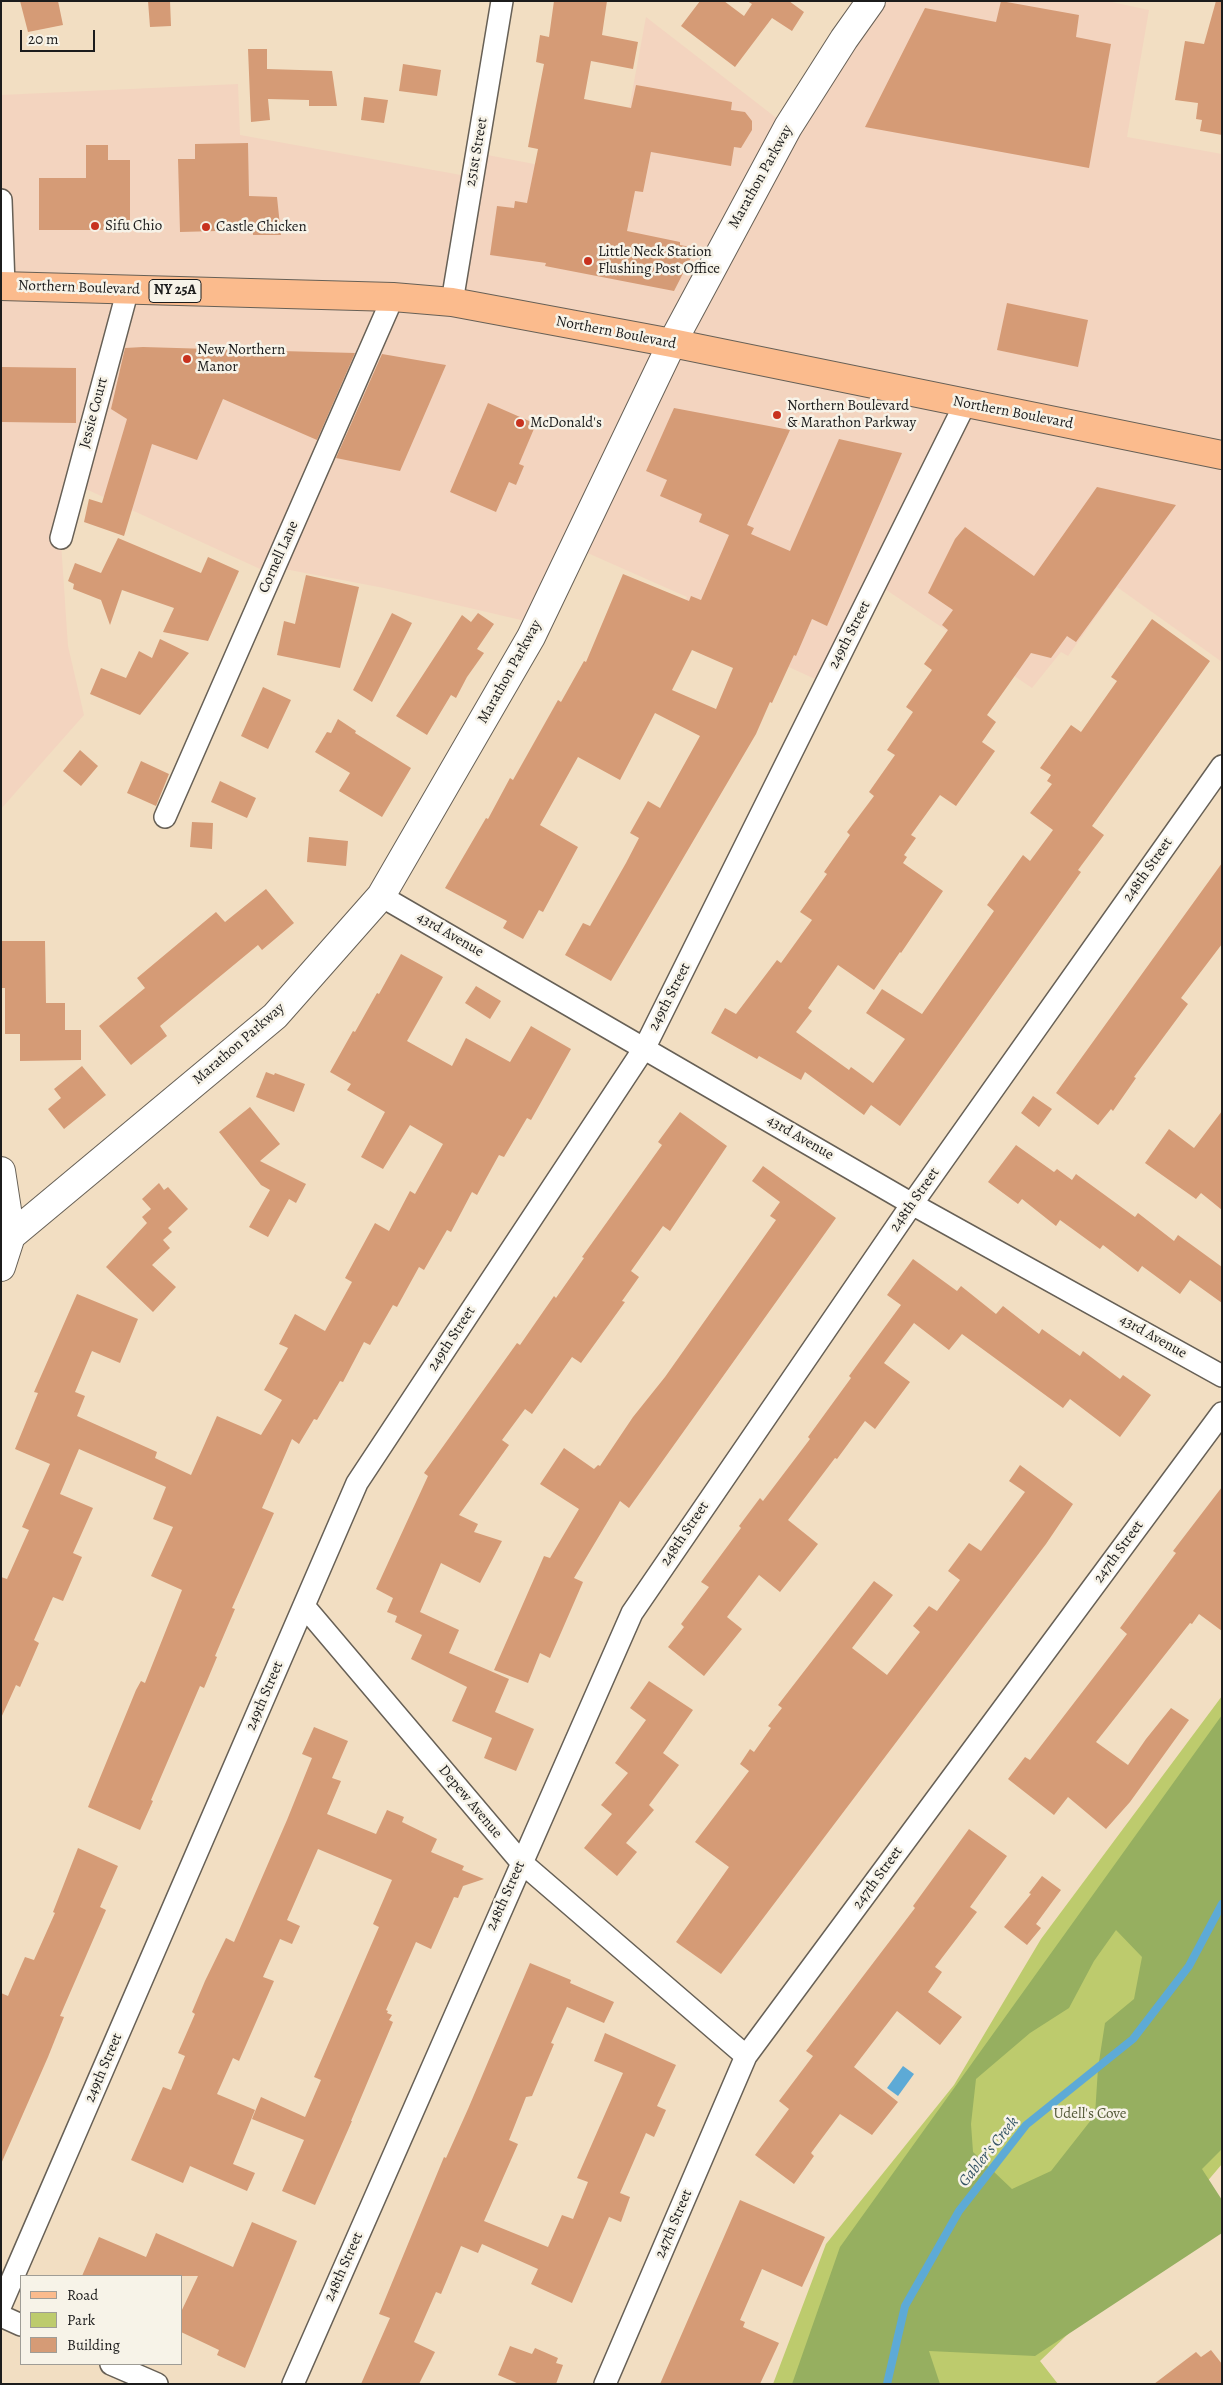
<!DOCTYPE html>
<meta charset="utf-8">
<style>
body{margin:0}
#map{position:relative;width:1223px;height:2385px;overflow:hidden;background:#f2dec2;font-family:Alegreya,serif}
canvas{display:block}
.frame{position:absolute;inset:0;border:2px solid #1c1c1c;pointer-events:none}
.legend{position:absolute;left:20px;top:2275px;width:162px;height:90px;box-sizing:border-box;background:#f7f3e8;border:1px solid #9f9d96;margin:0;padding:6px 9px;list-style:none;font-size:15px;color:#1c1c1c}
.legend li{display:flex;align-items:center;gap:10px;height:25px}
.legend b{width:25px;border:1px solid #9f9d96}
.scale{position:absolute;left:20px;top:30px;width:75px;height:22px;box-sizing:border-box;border:2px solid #1c1c1c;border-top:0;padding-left:6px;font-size:15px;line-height:18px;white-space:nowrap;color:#1c1c1c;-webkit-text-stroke:4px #f7f3e8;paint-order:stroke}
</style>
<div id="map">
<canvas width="1223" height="2385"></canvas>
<div class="frame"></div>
<ul class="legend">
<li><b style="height:6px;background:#fbbb8d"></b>Road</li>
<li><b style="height:14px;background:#bdcb6d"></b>Park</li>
<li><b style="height:14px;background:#d59b76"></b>Building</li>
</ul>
<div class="scale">20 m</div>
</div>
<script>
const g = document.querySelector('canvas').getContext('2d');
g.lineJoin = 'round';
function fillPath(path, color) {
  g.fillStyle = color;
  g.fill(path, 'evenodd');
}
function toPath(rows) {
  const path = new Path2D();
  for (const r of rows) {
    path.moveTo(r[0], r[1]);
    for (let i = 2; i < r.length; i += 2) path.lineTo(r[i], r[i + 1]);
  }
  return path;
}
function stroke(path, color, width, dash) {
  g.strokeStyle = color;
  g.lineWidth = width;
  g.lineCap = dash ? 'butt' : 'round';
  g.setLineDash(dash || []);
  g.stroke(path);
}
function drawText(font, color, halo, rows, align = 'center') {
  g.font = font + ' Alegreya,serif';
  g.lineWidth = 5;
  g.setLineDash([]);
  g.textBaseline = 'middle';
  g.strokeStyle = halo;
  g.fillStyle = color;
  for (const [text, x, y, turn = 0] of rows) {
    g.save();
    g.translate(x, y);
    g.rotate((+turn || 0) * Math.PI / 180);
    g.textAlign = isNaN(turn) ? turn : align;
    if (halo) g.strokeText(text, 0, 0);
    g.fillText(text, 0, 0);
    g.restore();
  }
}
fillPath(toPath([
 [871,1,1107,1,1149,10,1127,137,1222,154,1222,662,1117,587,1068,656,1061,652,1032,688,876,583,826,684,699,626,681,611,687,597,574,547,538,624,384,588,274,567,271,574,75,484,61,543,68,646,84,715,1,809,1,95,238,84,240,135,472,177,477,153,607,178,619,163,646,17,788,127]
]), '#f3d4bf');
fillPath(toPath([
 [1222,1696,1222,2164,1122,2282,1040,2361,1058,2384,773,2384,826,2244,954,2085,1041,1939]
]), '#bdcb6d');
fillPath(toPath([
 [1222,1715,1222,2149,1202,2169,1222,2200,1222,2233,1035,2356,929,2351,940,2384,792,2384,840,2247],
 [1116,1930,1142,1957,1134,1999,1105,2023,1098,2068,1095,2115,1051,2171,1012,2189,973,2152,971,2124,976,2079,1030,2033,1069,2008,1094,1961]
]), '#96af60');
fillPath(toPath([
 [903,2066,914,2074,898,2096,887,2088]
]), '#5daad6');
stroke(toPath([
 [887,2384,905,2306,959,2211,1026,2125,1133,2039,1189,1966,1222,1904]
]), '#5daad6', 8);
fillPath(toPath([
 [20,1,58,1,63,25,28,32],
 [148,1,170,1,171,26,150,27],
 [554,1,607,1,602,35,638,42,633,69,591,61,584,99,631,108,636,85,732,102,731,110,745,112,752,121,752,130,741,148,734,147,731,166,651,152,643,192,635,191,627,231,680,242,680,245,696,248,674,291,545,266,546,263,490,255,497,206,514,208,515,201,527,203,538,149,528,147,544,64,536,62,540,35,549,37],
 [700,1,724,1,744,16,752,4,747,1,789,1,804,12,792,31,772,18,735,67,681,26],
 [1001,1,1079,15,1076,37,1111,44,1089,168,865,127,925,8,996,22],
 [1216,1,1222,2,1222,135,1200,131,1202,120,1196,119,1198,103,1175,100,1185,41,1204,44],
 [248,49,267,49,267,69,332,71,337,106,309,106,309,100,268,99,270,120,251,122],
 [403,64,441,70,437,96,399,91],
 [364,97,388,100,384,123,361,120],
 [248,143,249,196,277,197,281,235,253,235,253,230,180,232,178,159,195,159,195,144],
 [86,145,108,145,108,160,130,160,130,230,39,230,39,178,86,178],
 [1007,303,1088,320,1078,367,997,350],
 [143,347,244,350,355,353,317,440,223,399,197,460,152,444,124,536,84,522,89,499,102,503,127,419,111,409,125,348],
 [382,354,446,365,400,471,336,458],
 [2,367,76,368,76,423,1,422],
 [488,403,536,424,519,464,524,466,516,485,509,482,496,512,450,492],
 [674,408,790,430,747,525,754,528,751,534,790,551,839,439,902,453,827,626,812,619,796,656,794,655,772,703,770,702,756,734,611,981,565,955,583,923,590,926,626,863,639,838,630,833,648,801,660,808,700,736,655,713,620,780,578,757,540,825,578,847,543,912,539,910,523,939,503,928,507,921,445,888,486,818,488,819,510,778,513,780,558,700,561,702,584,661,586,662,623,574,689,601,691,596,701,600,729,535,699,522,702,514,660,496,667,480,646,471],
 [692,650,733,668,716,709,672,690],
 [1097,487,1176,505,1076,642,1067,636,1051,658,1031,653,987,715,996,722,982,742,995,751,956,806,940,795,911,835,916,838,904,855,907,857,903,863,943,891,901,953,900,952,874,990,838,965,808,1008,812,1011,796,1032,849,1070,851,1067,873,1083,905,1039,866,1013,882,989,922,1014,994,911,987,905,1023,855,1030,861,1053,830,1030,813,1052,784,1047,781,1051,775,1040,768,1071,725,1081,732,1117,681,1111,677,1152,619,1210,661,1092,826,1104,835,1078,870,1081,872,900,1126,871,1105,864,1115,805,1072,801,1080,759,1056,757,1059,711,1033,725,1008,736,1014,777,960,781,963,812,920,800,912,827,874,824,872,850,835,847,832,874,796,869,792,895,755,887,750,913,712,906,707,932,670,924,664,948,630,942,625,953,610,928,593,955,539,965,527,1034,576],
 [118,538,201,573,208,557,239,571,208,641,163,632,174,608,122,590,110,625,101,600,73,589,74,584,68,581,75,563,101,573],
 [306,575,359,587,340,668,277,655,284,621,295,624],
 [392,613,412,623,372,702,353,690],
 [478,613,494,624,477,649,484,653,467,677,456,698,451,695,427,735,396,716,462,615,471,622],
 [160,639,189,653,140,715,90,694,101,668,126,678,139,651,152,658],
 [263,687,291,700,268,749,241,736],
 [338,719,356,731,355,733,411,768,382,817,339,791,350,773,315,752,327,732,331,733],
 [80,750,98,766,81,786,63,771],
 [141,761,169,774,156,806,127,793],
 [220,781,256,798,247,818,211,802],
 [192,822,213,823,212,849,190,847],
 [309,837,348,841,346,866,307,862],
 [1222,863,1222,944,1181,998,1188,1004,1134,1077,1136,1078,1113,1111,1111,1109,1098,1125,1056,1093],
 [266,889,294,923,262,950,258,945,160,1026,167,1036,131,1065,99,1026,145,988,137,978,216,912,225,922],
 [1,941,45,941,46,1003,65,1003,65,1030,81,1030,81,1060,20,1061,20,1034,5,1034,5,988,1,988],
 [401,954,443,977,407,1041,452,1066,466,1038,510,1062,531,1026,571,1049,531,1120,527,1118,504,1157,499,1155,477,1195,472,1192,451,1232,447,1230,424,1270,419,1267,397,1307,393,1305,370,1345,364,1342,343,1382,340,1381,317,1420,314,1419,299,1444,292,1439,262,1508,274,1513,232,1608,235,1609,215,1656,217,1657,204,1688,200,1686,151,1800,153,1801,140,1830,88,1807,136,1690,141,1681,145,1683,182,1590,151,1576,173,1527,153,1519,166,1487,79,1449,60,1494,93,1508,73,1553,82,1557,63,1601,53,1597,34,1640,39,1643,20,1687,16,1685,1,1718,1,1577,7,1579,29,1530,22,1527,50,1464,15,1449,38,1393,34,1392,77,1294,138,1319,120,1363,92,1351,75,1392,85,1396,77,1416,157,1452,155,1458,191,1475,217,1416,261,1435,282,1400,264,1390,288,1348,279,1344,295,1314,325,1331,352,1282,345,1278,375,1223,389,1231,410,1191,415,1194,443,1144,410,1125,383,1169,361,1157,385,1112,347,1090,351,1084,330,1072,353,1031,355,1032,377,993,379,994],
 [476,986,501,1001,490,1019,465,1003],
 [82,1066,106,1095,64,1129,48,1109,61,1098,54,1089],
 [266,1072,274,1075,275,1073,305,1084,294,1112,256,1097],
 [1033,1096,1052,1109,1039,1127,1021,1113],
 [250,1107,280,1144,260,1161,306,1184,296,1203,289,1199,268,1237,249,1227,270,1190,261,1185,219,1132],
 [1222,1111,1222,1210,1201,1193,1196,1199,1145,1163,1169,1129,1194,1148],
 [680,1112,727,1146,670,1231,663,1226,631,1271,639,1277,622,1301,625,1302,581,1363,572,1357,532,1414,525,1409,502,1440,509,1445,459,1515,478,1524,474,1532,502,1541,480,1583,441,1563,420,1612,459,1630,449,1653,509,1679,495,1712,534,1729,516,1771,484,1758,492,1738,452,1721,467,1687,411,1659,422,1635,395,1622,397,1616,387,1612,393,1598,376,1589,428,1476,424,1473,517,1343,520,1345,554,1296,556,1298,584,1258,582,1257,662,1145,658,1142],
 [1016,1145,1054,1172,1057,1169,1072,1180,1076,1174,1135,1217,1138,1213,1174,1241,1178,1235,1222,1267,1222,1303,1190,1280,1180,1294,1142,1266,1138,1272,1103,1245,1100,1249,1060,1220,1056,1226,1022,1199,1018,1204,988,1182],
 [763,1166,836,1218,629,1508,620,1501,574,1578,583,1582,550,1658,540,1653,528,1683,494,1670,544,1556,550,1558,579,1509,540,1484,564,1448,594,1469,598,1465,600,1466,633,1417,665,1377,723,1295,776,1220,770,1216,780,1202,752,1181],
 [159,1183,164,1190,168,1187,188,1209,168,1228,172,1232,163,1240,170,1248,152,1265,176,1287,153,1312,106,1267,147,1223,142,1217,151,1209,142,1199],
 [913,1259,957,1291,961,1286,996,1314,1003,1306,1039,1334,1042,1329,1080,1356,1083,1351,1120,1379,1123,1375,1151,1395,1120,1437,1070,1399,1063,1408,962,1334,949,1350,914,1323,884,1363,910,1382,875,1429,865,1421,837,1459,835,1458,788,1520,818,1544,780,1592,759,1575,727,1617,742,1629,704,1676,668,1647,684,1627,681,1624,709,1587,701,1582,741,1528,739,1526,760,1498,763,1501,810,1439,808,1437,851,1378,849,1376,901,1305,887,1295],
 [1020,1465,1073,1504,1046,1544,721,1974,676,1942,729,1867,695,1842,749,1771,740,1764,750,1749,754,1752,771,1728,768,1726,782,1708,778,1705,874,1581,893,1595,852,1648,887,1675,920,1632,913,1626,929,1606,937,1611,960,1580,948,1571,969,1543,981,1551,1025,1492,1009,1481],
 [1222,1487,1222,1631,1199,1614,1192,1624,1190,1623,1096,1742,1128,1765,1146,1739,1171,1708,1189,1720,1130,1802,1106,1829,1068,1797,1054,1815,1008,1779,1025,1757,1030,1760,1127,1634,1120,1628,1176,1553,1173,1551],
 [649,1681,693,1710,663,1753,679,1765,649,1805,654,1810,626,1843,637,1852,617,1876,584,1848,612,1814,601,1805,628,1773,615,1763,646,1720,630,1708],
 [314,1727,348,1741,332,1778,341,1781,327,1814,376,1834,387,1810,404,1817,402,1822,437,1839,431,1852,464,1866,462,1870,484,1879,463,1886,458,1898,454,1897,431,1949,416,1942,386,2010,388,2011,387,2013,392,2015,389,2020,393,2022,351,2121,352,2121,315,2205,282,2191,304,2140,252,2119,261,2097,305,2117,321,2080,314,2077,379,1927,373,1924,392,1880,318,1849,287,1920,300,1926,292,1944,280,1939,263,1977,274,1981,239,2061,233,2058,217,2094,255,2110,233,2164,255,2173,247,2191,190,2166,183,2183,131,2160,163,2087,171,2090,185,2056,178,2053,195,2014,192,2012,205,1981,226,1938,234,1942,287,1820,312,1758,302,1754],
 [969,1829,1007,1856,970,1907,977,1912,935,1967,942,1972,928,1992,962,2017,940,2045,897,2011,854,2067,898,2102,872,2135,840,2114,811,2153,814,2156,794,2184,755,2155,789,2109,779,2101,813,2056,806,2051,915,1908,913,1906],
 [78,1848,118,1866,100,1907,106,1910,60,2016,64,2017,48,2057,1,2164,1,1993,8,1996,25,1957,34,1960,55,1913,53,1912],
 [1042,1876,1061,1890,1036,1924,1041,1928,1027,1945,1004,1927,1031,1894,1029,1893],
 [530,1963,571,1980,570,1983,614,2002,604,2023,567,2007,551,2043,554,2044,532,2096,526,2097,509,2140,518,2144,484,2221,548,2247,562,2215,573,2219,588,2182,577,2178,623,2073,594,2061,605,2033,676,2065,657,2106,666,2110,654,2137,646,2133,620,2193,630,2197,621,2222,609,2217,572,2303,531,2284,538,2269,482,2244,478,2253,461,2246,441,2294,436,2292,414,2342,435,2352,419,2384,361,2384,390,2318,379,2314,444,2157,446,2158,468,2109],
 [740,2200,825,2237,802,2287,762,2269,740,2320,745,2322,743,2327,779,2343,760,2384,660,2384],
 [252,2222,297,2241,245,2368,217,2355,219,2350,181,2332,181,2312,198,2276,82,2276,99,2237,146,2257,156,2233,233,2267],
 [510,2346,532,2354,535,2348,558,2358,556,2363,563,2365,556,2384,519,2384,498,2375],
 [1211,2350,1222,2364,1222,2384,1154,2384,1196,2352,1201,2357]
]), '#d59b76');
const minor = toPath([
 [1,200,4,286],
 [452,302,502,1],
 [61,538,128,289],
 [165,817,393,297],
 [381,896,912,1204,1222,1376],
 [304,1606,521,1862,746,2056],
 [1,2305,357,1483,645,1047,965,404],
 [1,2316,21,2325],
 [111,2364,157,2384],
 [293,2384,632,1613,912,1204,1222,766],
 [605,2384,746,2056,1222,1413]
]);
const tertiary = toPath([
 [1,1171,11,1236,1,1267],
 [11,1236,275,1016,381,896,531,637,672,343,788,127,844,39,871,1]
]);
const primary = toPath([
 [1,286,393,297,452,302,672,343,1222,455]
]);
stroke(minor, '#676056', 24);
stroke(tertiary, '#676056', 30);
stroke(primary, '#676056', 30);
stroke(minor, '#fff', 21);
stroke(tertiary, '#fff', 28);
stroke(primary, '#fbbb8d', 28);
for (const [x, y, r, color] of [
 [95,226,5,"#c8321e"],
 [206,227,5,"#c8321e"],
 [588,261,5,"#c8321e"],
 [187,359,5,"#c8321e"],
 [777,415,5,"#c8321e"],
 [520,423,5,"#c8321e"]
]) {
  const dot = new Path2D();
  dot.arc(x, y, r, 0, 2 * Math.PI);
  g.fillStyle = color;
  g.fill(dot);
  stroke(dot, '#f7f3e8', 2);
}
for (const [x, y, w] of [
 [175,291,52]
]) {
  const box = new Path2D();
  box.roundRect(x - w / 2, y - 11.5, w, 23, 4);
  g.fillStyle = '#f7f3e8';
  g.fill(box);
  stroke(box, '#1c1c1c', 1);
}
drawText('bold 14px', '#1c1c1c', null, [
 ["NY 25A",175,291]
]);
drawText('15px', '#1c1c1c', '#f7f3e8', [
 ["251st Street",477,152,-80],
 ["Marathon Parkway",761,177,-61],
 ["Northern Boulevard",79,288,2],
 ["Northern Boulevard",616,333,11],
 ["Jessie Court",94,413,-75],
 ["Northern Boulevard",1013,413,11],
 ["Cornell Lane",279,557,-66],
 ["249th Street",850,635,-63],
 ["Marathon Parkway",510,672,-61],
 ["248th Street",1148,870,-55],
 ["43rd Avenue",450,935,30],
 ["249th Street",670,997,-63],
 ["Marathon Parkway",239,1044,-41],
 ["43rd Avenue",800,1138,30],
 ["248th Street",915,1200,-55],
 ["43rd Avenue",1153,1337,29],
 ["249th Street",452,1339,-57],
 ["248th Street",685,1534,-56],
 ["247th Street",1119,1552,-54],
 ["249th Street",265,1696,-67],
 ["Depew Avenue",470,1802,50],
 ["247th Street",878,1878,-54],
 ["248th Street",506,1896,-66],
 ["249th Street",104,2068,-67],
 ["247th Street",674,2224,-67],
 ["248th Street",344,2267,-66]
]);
drawText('15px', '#1c1c1c', '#f7f3e8', [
 ["Sifu Chio",105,226],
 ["Castle Chicken",216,227],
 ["Little Neck Station",598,252],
 ["Flushing Post Office",598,269],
 ["New Northern",197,350],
 ["Manor",197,367],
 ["Northern Boulevard",787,406],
 ["& Marathon Parkway",787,423],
 ["McDonald's",530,423]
], 'left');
drawText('15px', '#545938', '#f7f3e8', [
 ["Udell's Cove",1090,2114]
]);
drawText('italic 16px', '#365566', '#f7f3e8', [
 ["Gabler’s Creek",989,2152,-51]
]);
</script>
